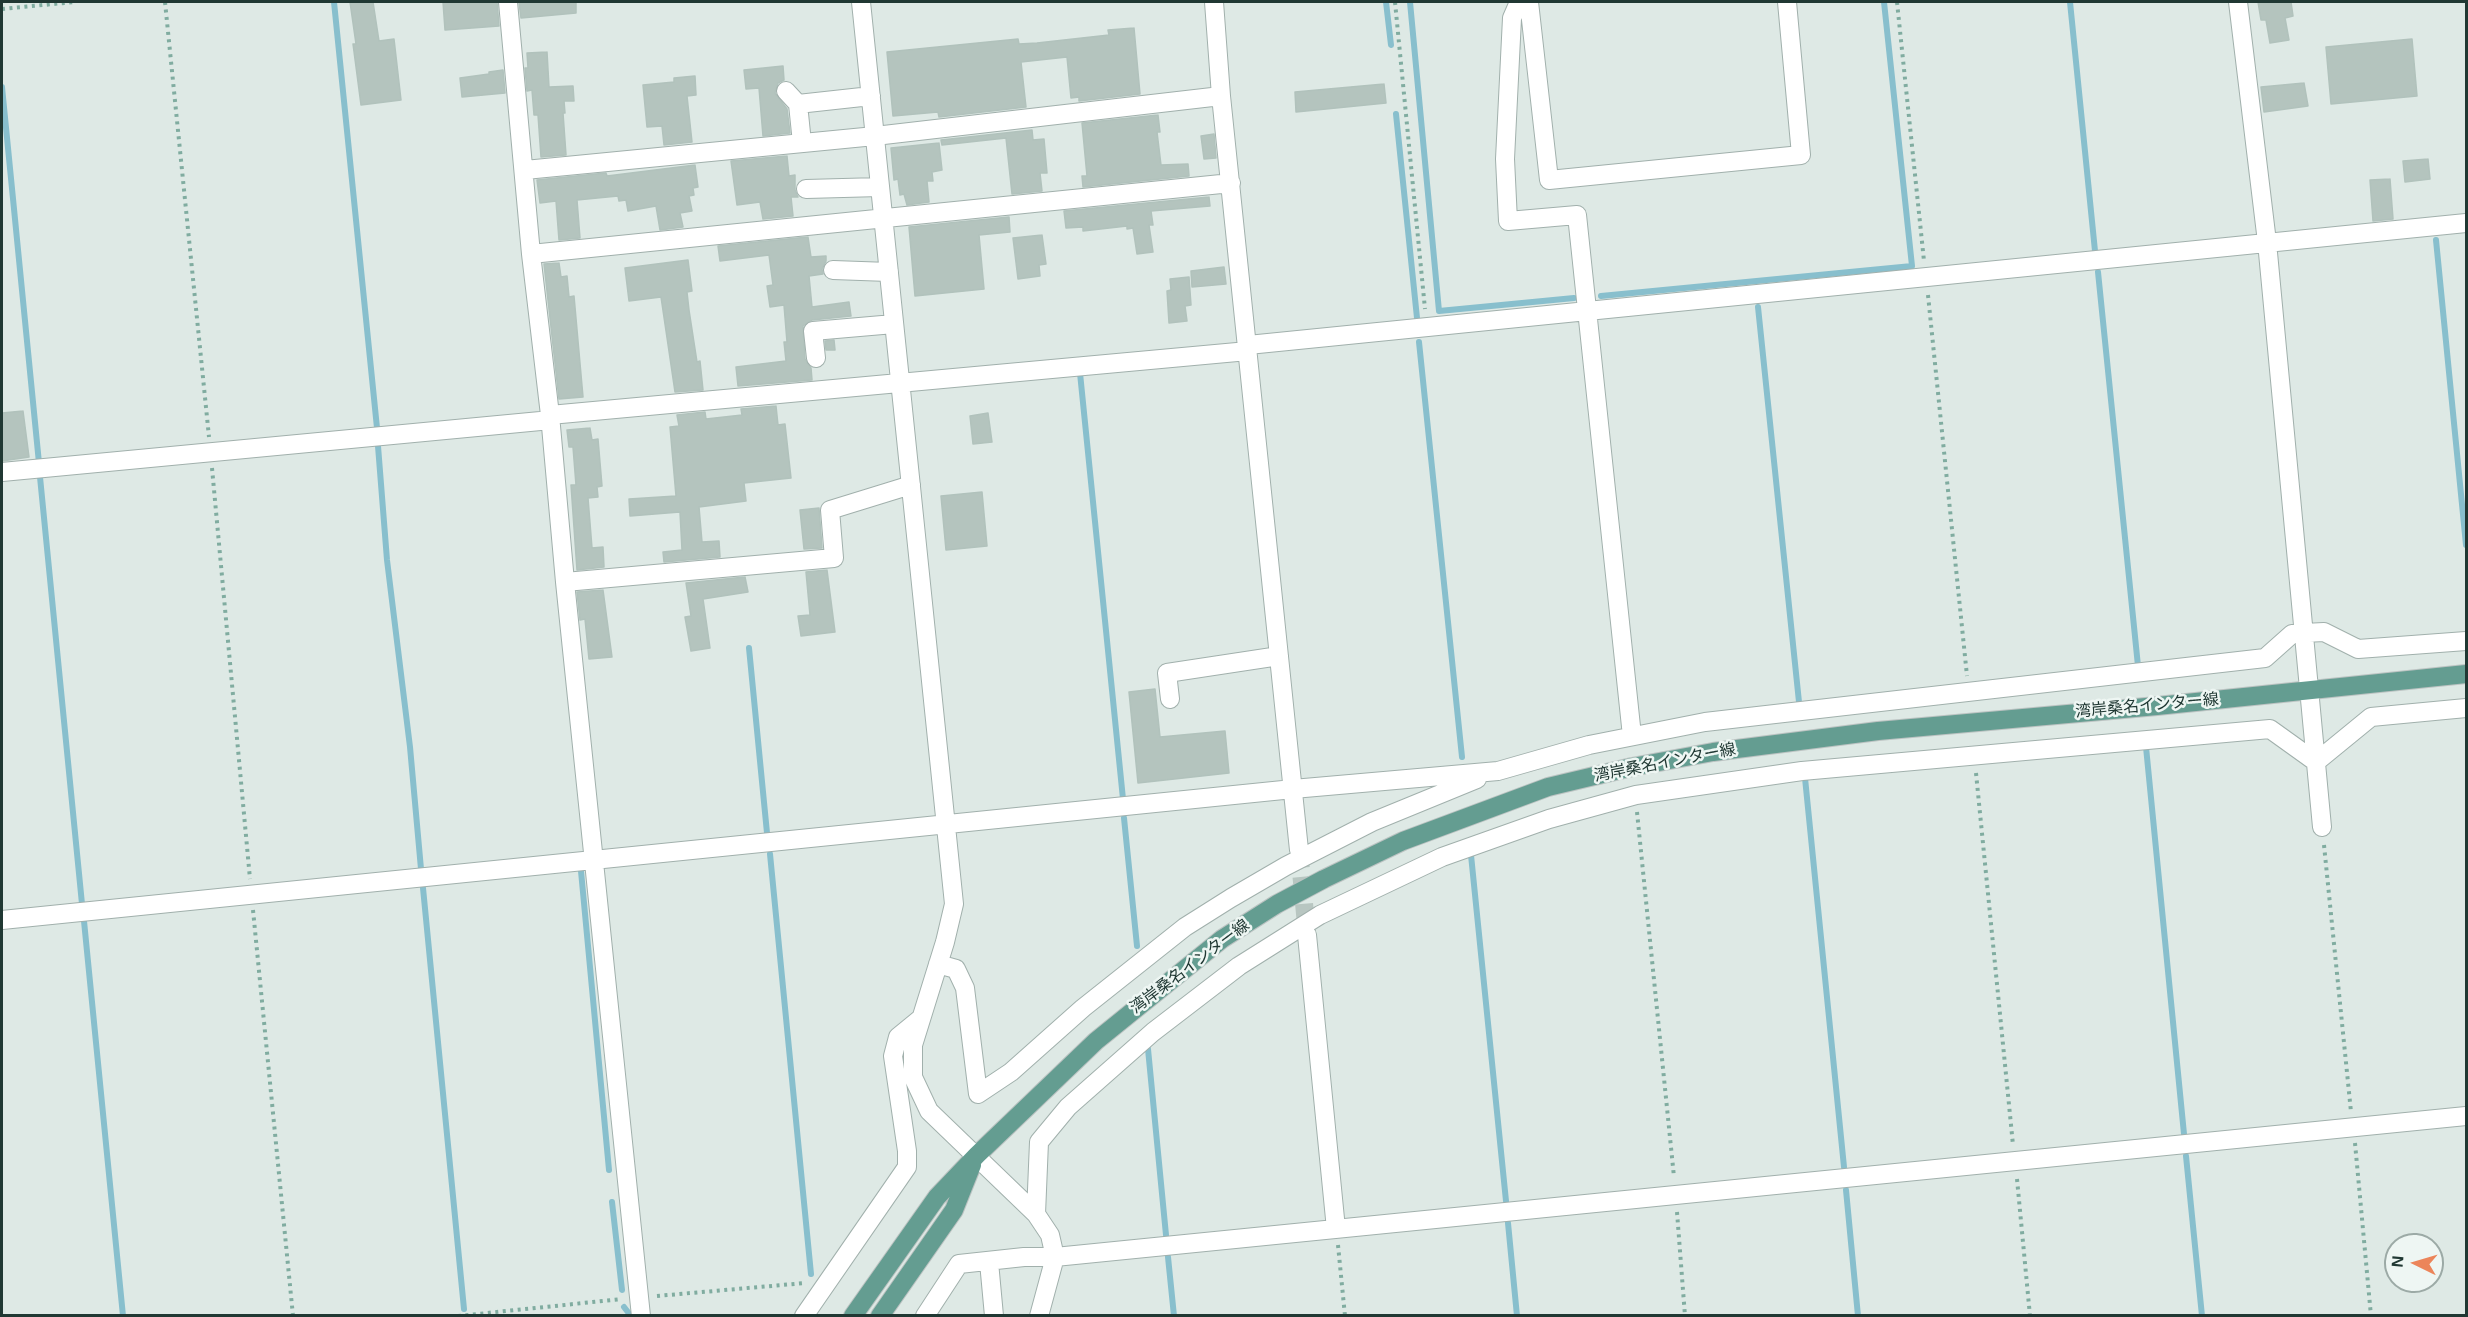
<!DOCTYPE html>
<meta charset="utf-8">
<style>
body{margin:0}
#map{position:relative;width:2468px;height:1317px;overflow:hidden;background:#dee9e5;font-family:Arial,sans-serif}
canvas{display:block}
.frame{position:absolute;inset:0;border:3px solid #203833;pointer-events:none}
.north{position:absolute;left:2384px;top:1233px;width:60px;height:60px;box-sizing:border-box;background:#eef6f3;border:2px solid #9caaa6;border-radius:50%;rotate:275deg;font-size:16px;font-weight:700;line-height:24px;text-align:center;color:#203833}
.north::after{content:'';display:block;margin:auto;width:21px;height:27px;background:#ec855a;clip-path:polygon(50% 0,100% 100%,50% 72%,0 100%)}
</style>
<div id="map">
<canvas width="2468" height="1317"></canvas>
<div class="frame"></div>
<div class="north">N</div>
</div>
<script>
const g = document.querySelector('canvas').getContext('2d');
g.lineJoin = 'round';
function toPath(rows) {
  const path = new Path2D();
  for (const r of rows) {
    path.moveTo(r[0], r[1]);
    for (let i = 2; i < r.length; i += 2) path.lineTo(r[i], r[i + 1]);
  }
  return path;
}
function stroke(path, color, width, dash) {
  g.strokeStyle = color;
  g.lineWidth = width;
  g.lineCap = dash ? 'butt' : 'round';
  g.setLineDash(dash || []);
  g.stroke(path);
}
function fillPath(path, color) {
  g.fillStyle = color;
  g.fill(path, 'evenodd');
}
function drawText(font, color, halo, rows, align = 'center') {
  g.font = font + ' Arial,"Noto Sans JP",sans-serif';
  g.lineWidth = 5;
  g.setLineDash([]);
  g.textBaseline = 'middle';
  g.strokeStyle = halo;
  g.fillStyle = color;
  for (const [text, x, y, turn = 0] of rows) {
    g.save();
    g.translate(x, y);
    g.rotate((+turn || 0) * Math.PI / 180);
    g.textAlign = isNaN(turn) ? turn : align;
    if (halo) g.strokeText(text, 0, 0);
    g.fillText(text, 0, 0);
    g.restore();
  }
}
stroke(toPath([
 [334,2,377,428],
 [1386,2,1391,45],
 [1410,2,1439,311,1574,298],
 [2070,2,2095,251],
 [2,87,39,463],
 [1396,114,1417,318],
 [2436,240,2466,545],
 [2098,272,2138,666],
 [1601,296,1912,266,1884,2],
 [1758,307,1799,702],
 [1419,342,1462,757],
 [1080,373,1123,799],
 [378,446,387,560,410,747,421,869],
 [40,477,82,904],
 [749,648,767,833],
 [2146,747,2184,1134],
 [1805,778,1844,1167],
 [1124,818,1137,946],
 [770,854,811,1274],
 [1471,855,1506,1201],
 [581,871,609,1170],
 [423,888,464,1309],
 [84,921,123,1316],
 [1148,1049,1166,1235],
 [2186,1156,2202,1316],
 [1846,1190,1858,1316],
 [612,1202,622,1290],
 [1508,1223,1517,1316],
 [1168,1257,1174,1316],
 [624,1307,631,1316]
]), '#88bfcd', 6);
const building = toPath([
 [350,2,373,2,379,41,394,39,401,100,361,105,353,44,356,44,350,2],
 [443,2,497,2,499,26,445,30,443,2],
 [519,2,576,2,576,13,521,18,519,2],
 [2258,2,2291,2,2293,16,2285,18,2289,40,2270,43,2266,20,2261,20,2258,2],
 [1134,28,1140,94,1079,101,1079,97,1071,98,1067,57,1021,62,1026,107,939,117,938,112,893,116,887,52,1018,39,1019,44,1037,43,1109,35,1108,30,1134,28],
 [2412,39,2417,96,2331,104,2326,47,2412,39],
 [547,52,549,87,573,86,574,101,564,101,565,113,563,113,566,155,541,157,538,115,534,115,532,90,527,91,525,68,528,68,527,53,547,52],
 [783,66,784,80,778,83,775,93,787,109,790,133,763,136,759,88,746,89,744,70,783,66],
 [503,70,505,93,462,97,460,78,489,74,489,72,503,70],
 [695,76,696,95,687,96,692,142,664,145,662,126,647,127,643,85,674,82,674,78,695,76],
 [2304,83,2308,106,2264,112,2261,87,2304,83],
 [1384,84,1386,103,1296,112,1295,92,1384,84],
 [1158,115,1160,132,1157,132,1161,165,1188,164,1189,176,1083,187,1082,176,1087,176,1082,123,1158,115],
 [1032,130,1033,140,1044,139,1047,173,1040,173,1042,191,1012,194,1006,138,942,145,941,140,1032,130],
 [1214,134,1216,158,1204,159,1201,136,1214,134],
 [939,143,942,170,932,172,933,181,927,181,929,202,907,205,904,194,900,195,898,179,894,180,891,148,939,143],
 [787,156,789,176,795,175,795,190,798,197,791,197,793,216,763,219,760,202,737,205,731,161,787,156],
 [2428,159,2430,179,2405,182,2403,161,2428,159],
 [695,165,698,187,693,188,694,195,689,196,692,211,680,213,683,227,660,230,656,206,628,211,626,200,619,201,618,196,577,200,580,238,559,240,556,201,540,203,537,180,606,173,607,176,695,165],
 [2390,179,2393,219,2373,221,2370,180,2390,179],
 [1209,197,1210,206,1151,211,1153,225,1149,225,1153,252,1137,254,1133,228,1127,229,1127,226,1083,231,1083,227,1066,228,1064,211,1209,197],
 [1009,217,1010,232,979,235,984,289,915,296,909,227,1009,217],
 [1042,235,1046,264,1039,265,1040,276,1018,279,1013,238,1042,235],
 [808,237,811,257,826,256,826,261,822,269,823,274,809,276,812,307,849,302,851,316,812,320,803,326,805,359,811,368,812,380,738,386,736,367,786,361,784,342,787,342,784,305,770,307,767,286,773,285,769,255,720,261,718,246,808,237],
 [688,260,692,291,687,292,689,310,697,362,700,361,703,390,675,392,661,297,629,301,625,268,688,260],
 [559,263,561,277,567,276,569,297,574,296,583,397,559,399,544,264,559,263],
 [1224,267,1226,284,1192,287,1191,271,1224,267],
 [1189,277,1191,305,1185,306,1187,321,1169,323,1167,291,1171,290,1170,279,1189,277],
 [834,340,835,350,826,350,825,341,834,340],
 [776,406,778,425,785,424,791,478,744,483,746,501,699,507,702,542,719,541,720,557,664,562,663,552,682,550,680,512,630,516,629,499,676,496,670,427,679,426,677,415,705,412,706,419,742,415,741,409,776,406],
 [23,411,29,457,2,461,2,413,23,411],
 [988,413,992,442,973,444,970,416,988,413],
 [590,428,592,440,598,439,602,486,597,487,598,497,588,498,592,548,603,547,604,567,577,570,571,485,576,485,573,447,569,447,567,430,590,428],
 [982,492,987,546,946,550,941,496,982,492],
 [819,508,822,548,804,549,800,510,819,508],
 [827,570,835,632,801,636,798,616,810,615,806,572,827,570],
 [745,577,748,592,703,599,710,648,691,651,685,617,691,616,686,583,745,577],
 [603,590,612,657,589,659,585,619,580,620,577,592,603,590],
 [1155,689,1160,737,1225,731,1229,773,1138,783,1129,692,1155,689]
]);
fillPath(building, '#b4c4be');
stroke(building, '#b1c2bc', 1.5);
stroke(toPath([
 [1299,850,1307,935]
]), '#b8c6c1', 18, [18, 9]);
const minor = toPath([
 [508,2,531,254,550,415,565,582,641,1316],
 [861,2,954,904,945,942,913,1045,913,1077,929,1111,1036,1214,1050,1235,1055,1257,1039,1316],
 [1214,2,1221,96,1299,850],
 [1519,2,1512,18,1505,159,1508,221,1577,215,1632,736],
 [1529,2,1549,180,1801,155,1787,2],
 [2238,2,2267,242,2322,827],
 [786,91,798,104,871,96],
 [798,104,802,143],
 [525,170,875,136,1221,96],
 [806,189,880,187],
 [531,254,1231,183],
 [833,270,889,272],
 [1248,345,2466,223],
 [816,358,813,331,894,324],
 [550,415,1248,351],
 [2,472,551,420],
 [565,582,834,558,830,510,911,485],
 [1170,699,1167,673,1279,656],
 [2,920,1293,789,1498,771,1589,745,1705,722,2265,658,2292,634,2304,633,2324,632,2358,649,2466,641],
 [1307,935,1336,1229],
 [938,964,956,969,965,988,978,1094,1011,1072,1083,1008,1185,927,1231,898,1286,866,1372,822,1477,779],
 [1036,1214,1039,1142,1068,1107,1153,1032,1239,966,1320,915,1442,857,1549,819,1636,795,1802,771,2270,729,2316,762,2371,717,2466,708],
 [989,1262,994,1316],
 [804,1316,907,1167,907,1151,893,1056,898,1037,920,1019],
 [925,1316,959,1264,1024,1257,1055,1257,2466,1116]
]);
const major = toPath([
 [853,1316,937,1197,977,1155,1096,1041,1222,939,1277,904,1324,879,1403,841,1548,787,1632,767,1713,752,1878,731,2157,706,2466,674],
 [880,1316,954,1210,972,1165]
]);
stroke(minor, '#a1b0ac', 20);
stroke(major, '#bcc3c2', 20);
stroke(toPath([
 [165,2,209,437],
 [1395,2,1425,309],
 [1897,2,1924,261],
 [2,9,74,2],
 [1928,295,1967,676],
 [212,468,250,879],
 [1976,773,2013,1145],
 [1637,812,1674,1177],
 [2324,845,2351,1112],
 [253,910,293,1316],
 [2355,1143,2371,1316],
 [2017,1179,2030,1316],
 [1677,1212,1685,1316],
 [1338,1245,1345,1316],
 [657,1296,805,1283],
 [458,1316,622,1299]
]), '#80aca0', 4, [3, 4.5]);
stroke(minor, '#fff', 18);
stroke(major, '#649d91', 18);
drawText('16px', '#203833', '#eef6f3', [
 ["湾岸桑名インター線",2147,706,-5],
 ["湾岸桑名インター線",1665,763,-11],
 ["湾岸桑名インター線",1190,967,-37]
]);
</script>
